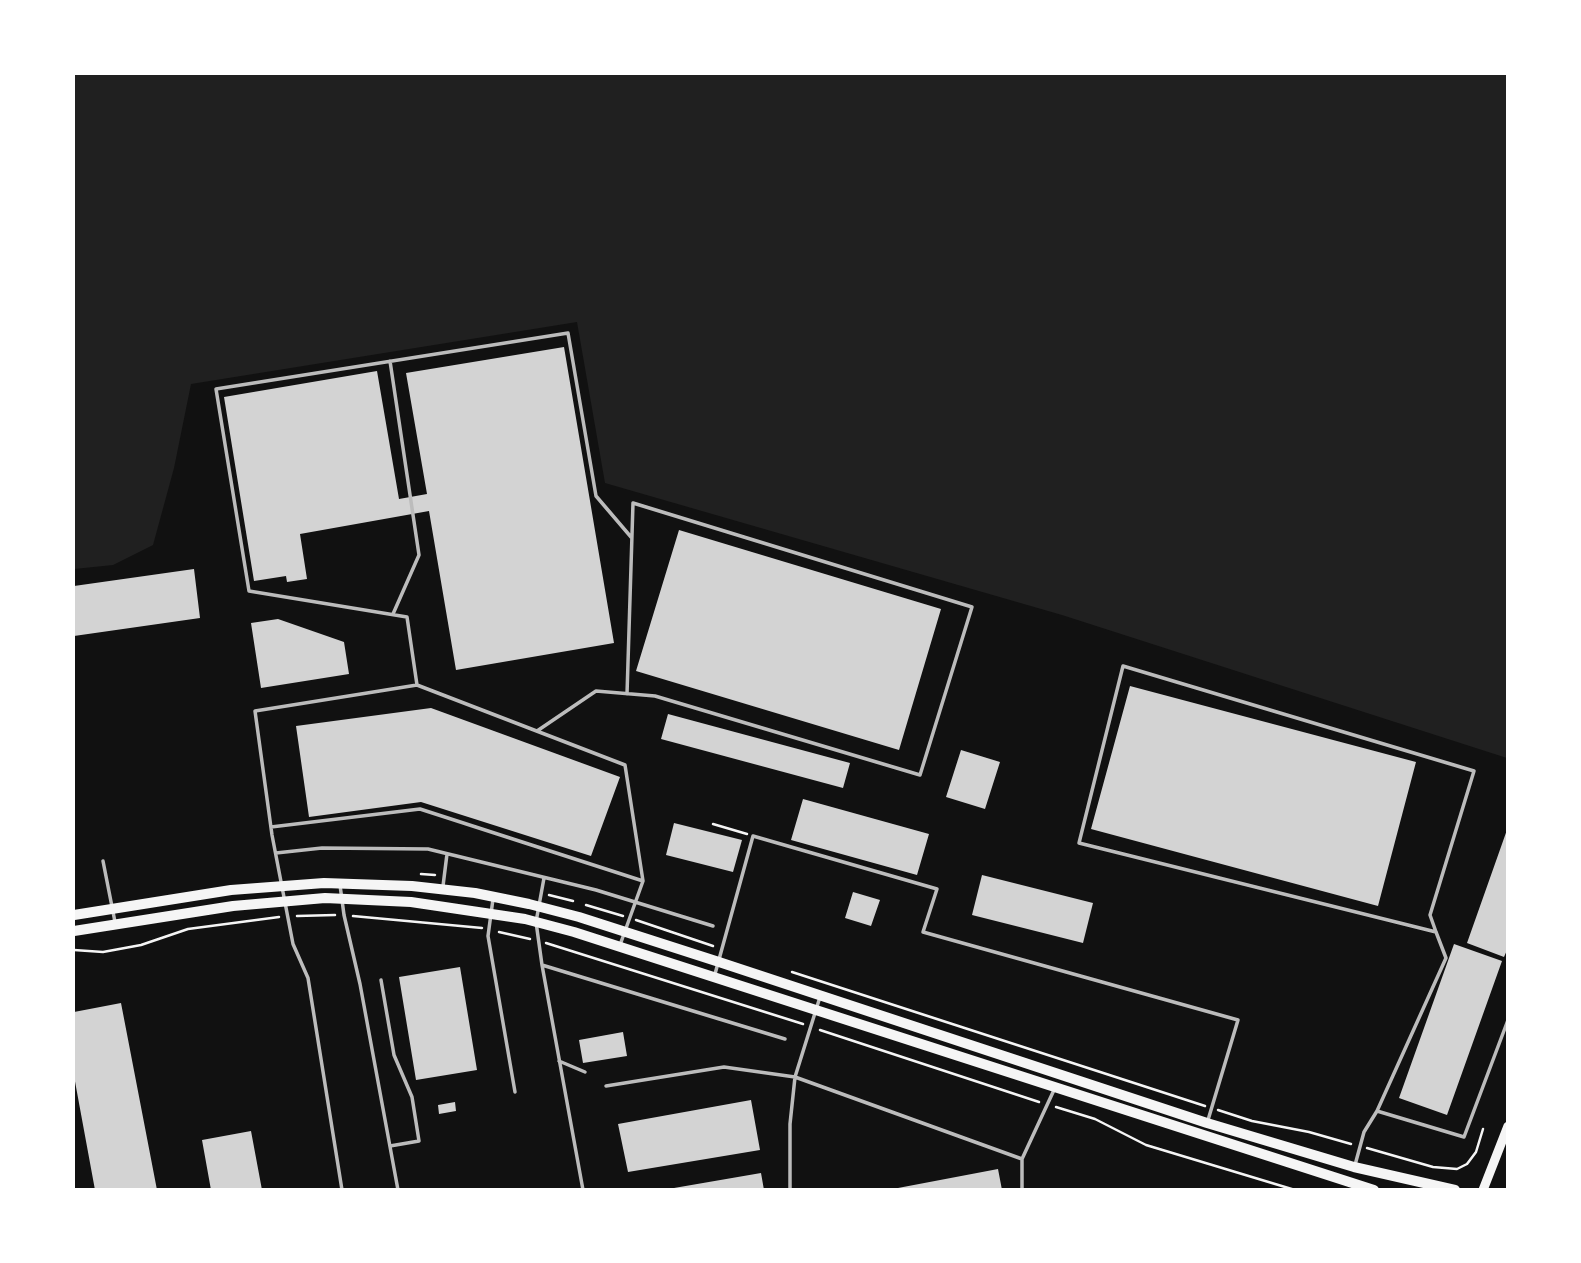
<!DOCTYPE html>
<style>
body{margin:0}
#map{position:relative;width:1581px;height:1263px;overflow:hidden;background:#111;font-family:"Sofia Sans Condensed",sans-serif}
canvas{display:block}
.frame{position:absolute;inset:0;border:75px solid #fff;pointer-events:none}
</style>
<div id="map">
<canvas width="1581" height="1263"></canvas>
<div class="frame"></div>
</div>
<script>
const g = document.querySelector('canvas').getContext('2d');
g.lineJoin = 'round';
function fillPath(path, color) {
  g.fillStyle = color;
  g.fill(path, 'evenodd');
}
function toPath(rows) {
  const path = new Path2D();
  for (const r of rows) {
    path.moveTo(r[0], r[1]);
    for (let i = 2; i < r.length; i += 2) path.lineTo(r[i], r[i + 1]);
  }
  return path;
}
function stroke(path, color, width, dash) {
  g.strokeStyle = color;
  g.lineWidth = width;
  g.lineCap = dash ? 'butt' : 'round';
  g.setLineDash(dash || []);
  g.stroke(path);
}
fillPath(toPath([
 [74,74,1507,74,1507,758,1062,615,605,483,577,322,191,384,174,468,153,545,113,565,74,569]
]), '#202020');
fillPath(toPath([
 [564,347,614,643,456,670,429,511,300,534,307,579,287,582,286,576,254,581,224,397,377,371,399,499,427,494,406,373],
 [679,530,941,609,899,750,636,671],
 [194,569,200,618,74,636,74,586],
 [278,619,344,642,349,674,261,688,251,623],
 [1130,686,1416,762,1378,906,1091,829],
 [431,708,620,777,591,856,421,802,309,817,296,726],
 [668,714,850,763,843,788,661,739],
 [961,750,1000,762,985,809,946,797],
 [803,799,929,834,917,875,791,840],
 [674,823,742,840,733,872,666,855],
 [1508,827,1508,948,1504,957,1467,943],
 [982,875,1093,903,1083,943,972,915],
 [853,892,880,900,871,926,845,918],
 [1454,944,1502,961,1447,1115,1399,1098],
 [460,967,477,1070,416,1080,399,977],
 [121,1003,157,1190,95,1190,74,1076,74,1012],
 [623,1032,627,1056,583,1063,579,1040],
 [751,1100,760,1150,628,1172,618,1124],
 [455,1102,456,1111,439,1114,438,1105],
 [251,1131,262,1190,211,1190,202,1140],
 [998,1169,1002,1190,898,1190,898,1188],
 [761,1173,764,1190,674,1190,674,1188]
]), '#d3d3d3');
stroke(toPath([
 [713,824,747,834],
 [421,874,435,875],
 [549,895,573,901],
 [586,905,623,916],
 [297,916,335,915],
 [353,916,482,928],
 [636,920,713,946],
 [499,932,530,939],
 [546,943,803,1024],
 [74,950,103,952,141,945,188,929,279,917],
 [792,972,1205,1106],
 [820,1030,1039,1102],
 [1056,1107,1095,1119,1146,1145,1295,1190],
 [1218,1110,1252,1121,1309,1132,1351,1144],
 [1367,1148,1433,1167,1457,1169,1467,1164,1476,1152,1483,1129]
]), '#f5f5f5', 2.5);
stroke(toPath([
 [390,361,419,555,393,614],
 [417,685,407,617,249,591,216,389,568,333,596,496,631,537],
 [537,731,596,691,655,696,920,775,972,607,633,503,627,694],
 [271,827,420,809,643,881,625,765,417,685,255,711,272,835,293,944,308,978,342,1190],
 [276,853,322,848,428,849,596,890,713,926],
 [103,861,115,922],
 [544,878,536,922,542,965,785,1039],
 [340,885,344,915,360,984,398,1190],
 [443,886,447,854],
 [493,899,488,936,515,1092],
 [620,945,643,881],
 [542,965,583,1190],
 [715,974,753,836,937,889,923,932,1238,1020,1208,1120],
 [381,980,394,1055,412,1097,419,1141,390,1146],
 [559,1061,585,1072],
 [606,1086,724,1067,795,1077,1022,1159],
 [1377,1111,1446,958,1436,932,1430,915,1474,771,1123,666,1079,843,1436,932],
 [1355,1165,1364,1132,1377,1111,1464,1137,1508,1020],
 [790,1190,790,1124,795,1077,820,997],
 [1022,1190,1022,1159,1054,1090]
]), '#bcbcbc', 3.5);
stroke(toPath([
 [1483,1190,1508,1126]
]), '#f5f5f5', 9);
stroke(toPath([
 [74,915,231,890,324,883,412,886,475,893,529,904,579,917,719,962,1207,1123,1354,1167,1455,1190],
 [74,931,233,906,325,898,411,902,525,919,574,932,1374,1190]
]), '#f5f5f5', 10);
</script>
